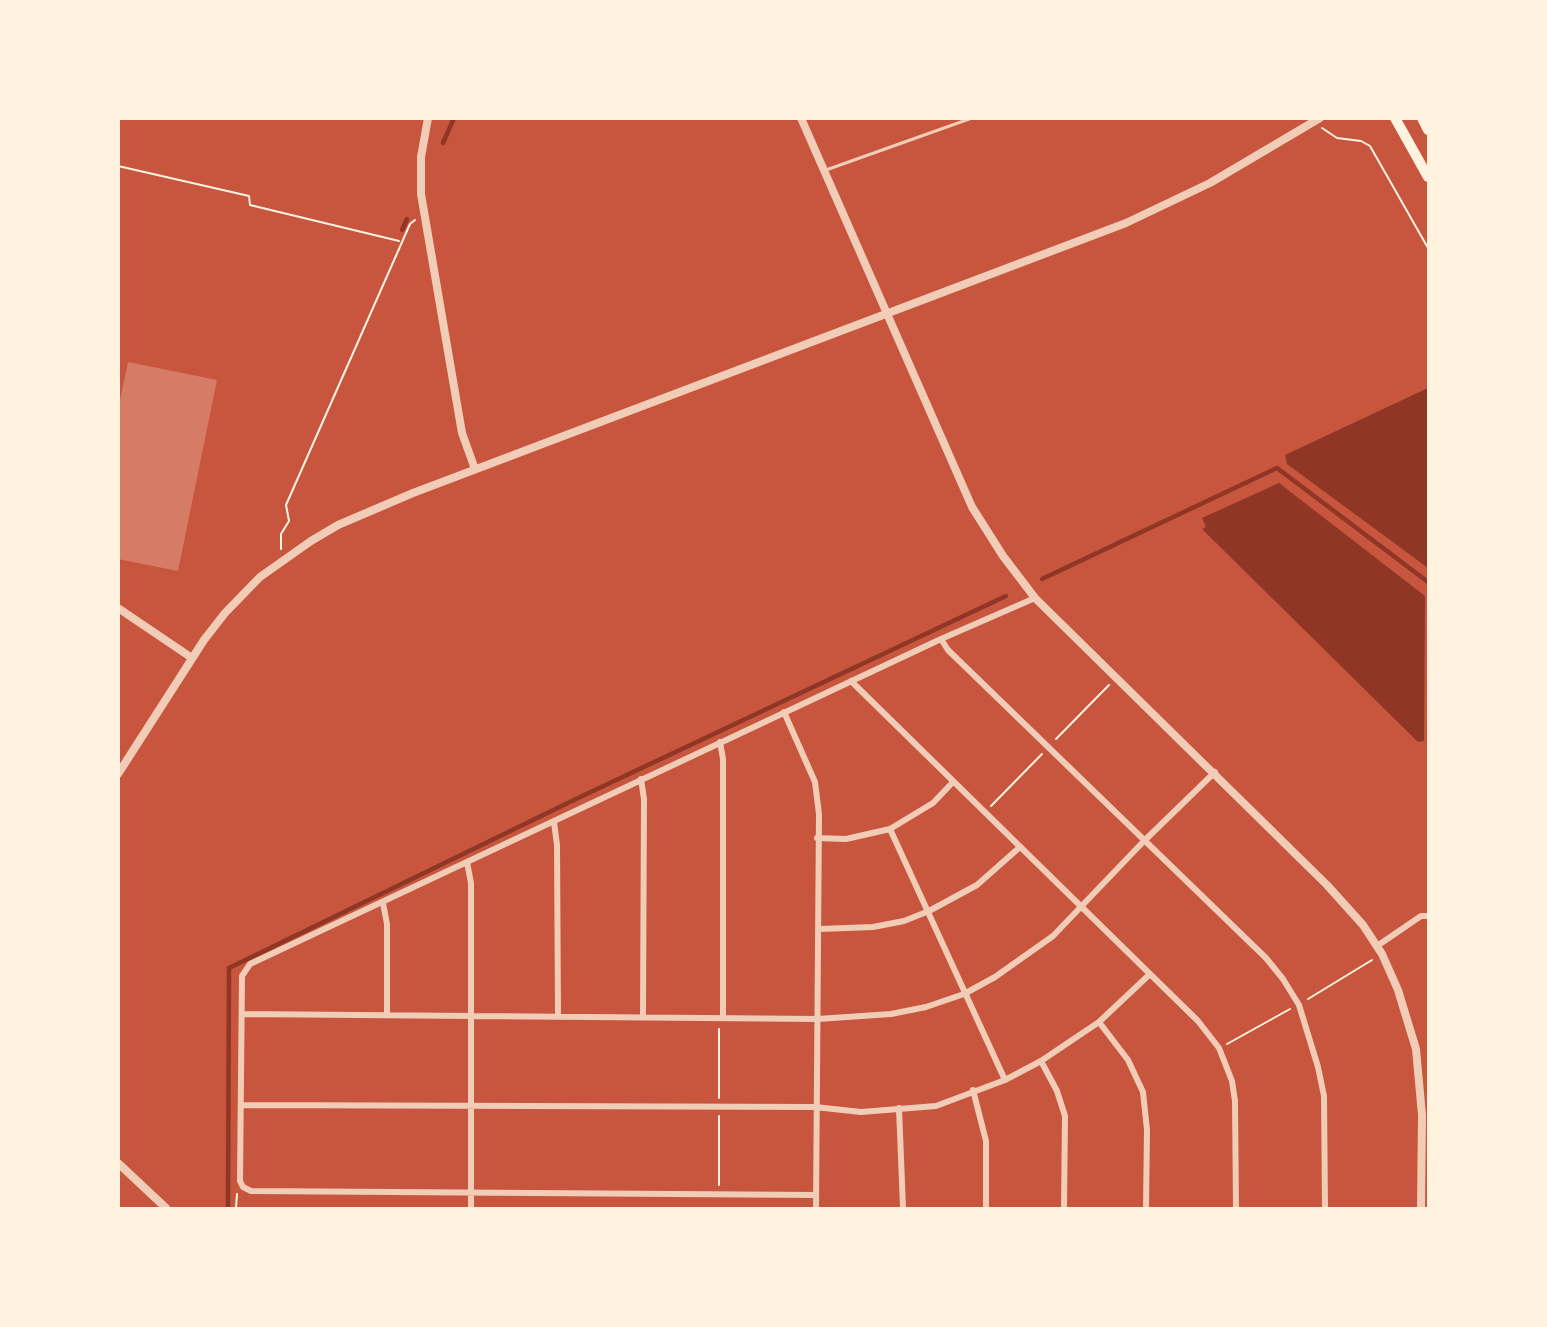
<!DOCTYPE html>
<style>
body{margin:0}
#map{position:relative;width:1547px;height:1327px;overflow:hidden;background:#c8553d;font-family:"IBM Plex Sans",sans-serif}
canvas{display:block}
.frame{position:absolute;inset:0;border:120px solid #fff3e0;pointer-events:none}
</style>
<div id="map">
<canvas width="1547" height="1327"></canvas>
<div class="frame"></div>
</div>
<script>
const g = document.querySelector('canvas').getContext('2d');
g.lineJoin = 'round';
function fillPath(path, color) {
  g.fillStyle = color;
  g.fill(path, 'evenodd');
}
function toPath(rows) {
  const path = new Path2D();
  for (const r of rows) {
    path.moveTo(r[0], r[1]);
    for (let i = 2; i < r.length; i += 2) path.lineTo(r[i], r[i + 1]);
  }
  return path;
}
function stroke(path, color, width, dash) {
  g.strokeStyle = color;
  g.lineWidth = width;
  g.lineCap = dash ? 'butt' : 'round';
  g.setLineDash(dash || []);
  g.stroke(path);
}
fillPath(toPath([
 [1428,388,1428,568,1287,464,1285,455],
 [1279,483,1425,596,1424,741,1418,742,1202,529,1206,527,1202,518]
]), '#8f3625');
stroke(toPath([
 [443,143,454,118],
 [402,230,407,219],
 [1042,579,1277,468,1428,582],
 [228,1208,229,968,576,799,1006,596]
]), '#8f3625', 4.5);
fillPath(toPath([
 [128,362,217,380,178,571,118,559,118,410]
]), '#d67c66');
stroke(toPath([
 [1322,128,1337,138,1361,141,1370,146,1428,248],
 [118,166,249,196,250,205,399,241],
 [281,549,281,534,289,521,286,505,410,224,415,220],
 [1056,739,1109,685],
 [991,806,1042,754],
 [1308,999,1372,960],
 [719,1029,719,1098],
 [1227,1044,1290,1009],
 [719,1185,719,1116],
 [236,1208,237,1194]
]), '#fff3e0', 2);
stroke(toPath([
 [826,170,972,118]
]), '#f1ccb7', 3);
stroke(toPath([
 [941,639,948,650,1266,958,1283,979,1299,1005,1318,1067,1324,1096,1325,1208],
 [851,681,1198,1021,1219,1048,1232,1081,1235,1101,1236,1208],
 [784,712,815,782,819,814,816,1208],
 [720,742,723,759,723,1017],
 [641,779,644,799,643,1017],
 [554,822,557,845,558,1016],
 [890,829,1005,1080],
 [817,838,846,839,890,829,933,803,952,783],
 [467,862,471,883,471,1208],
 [383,903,387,924,387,1015],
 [819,929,873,927,904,921,929,911,977,885,1020,847],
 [1377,946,1421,916,1428,916],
 [243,1014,818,1019,891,1014,926,1007,964,994,995,977,1053,936,1143,842,1215,772],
 [1099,1022,1128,1060,1143,1092,1147,1130,1146,1208],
 [1041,1061,1057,1091,1065,1116,1064,1208],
 [973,1090,986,1141,986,1208],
 [241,1105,815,1107,861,1112,936,1106,1005,1080,1041,1061,1099,1022,1150,974],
 [899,1108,903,1208],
 [816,1195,251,1191,243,1187,240,1181,242,976,250,964,941,639,1035,598]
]), '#f1ccb7', 6);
stroke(toPath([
 [428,118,421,157,421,194,462,433,475,469],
 [801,118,972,507,1003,556,1035,598,1327,885,1363,925,1382,954,1398,990,1416,1049,1422,1115,1421,1208],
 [118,608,192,658],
 [118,774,204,640,225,613,260,577,311,541,338,525,413,493,1126,223,1210,183,1320,118],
 [118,1163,166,1208]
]), '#f1ccb7', 8);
stroke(toPath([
 [1395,118,1428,177],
 [1422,118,1428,130]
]), '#fff3e0', 10);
</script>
